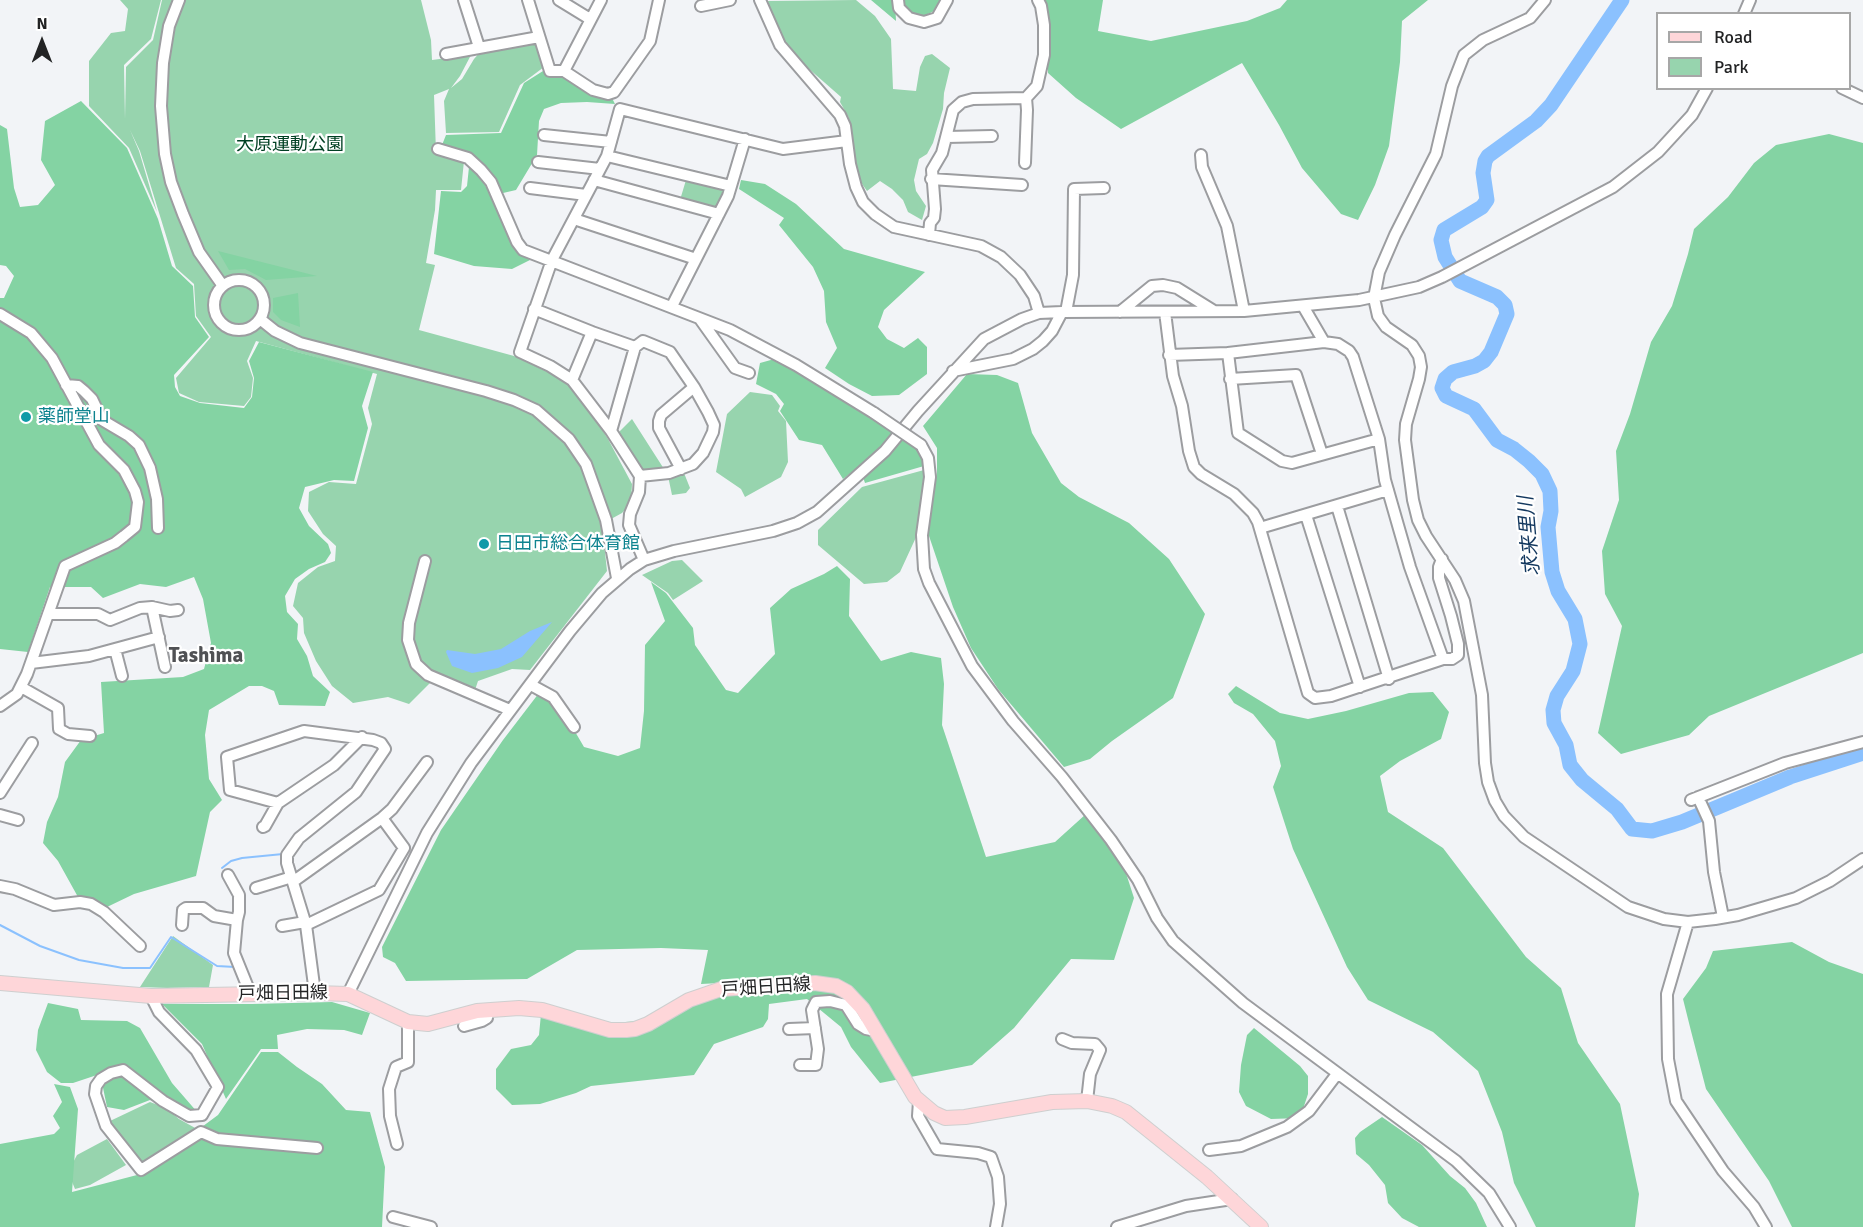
<!DOCTYPE html>
<meta charset="utf-8">
<style>
body{margin:0}
#map{position:relative;width:1863px;height:1227px;overflow:hidden;background:#f2f4f7;font-family:Signika,sans-serif}
canvas{display:block}
.legend{position:absolute;left:1656px;top:12px;width:195px;height:78px;box-sizing:border-box;background:#fff;border:2px solid #a7a7a7;margin:0;padding:8px 10px;list-style:none;font-size:18px;color:#222324}
.legend li{display:flex;align-items:center;gap:12px;height:30px}
.legend b{width:30px;border:2px solid #a7a7a7}
.north{position:absolute;left:12px;top:12px;width:60px;height:60px;-webkit-text-stroke:4px #fff;paint-order:stroke;rotate:0deg;font-size:16px;font-weight:700;line-height:24px;text-align:center;color:#222324}
.north::after{content:'';display:block;margin:auto;width:21px;height:27px;background:#222324;clip-path:polygon(50% 0,100% 100%,50% 72%,0 100%)}
</style>
<div id="map">
<canvas width="1863" height="1227"></canvas>
<ul class="legend">
<li><b style="height:8px;background:#fed6d9"></b>Road</li>
<li><b style="height:16px;background:#97d4ae"></b>Park</li>
</ul>
<div class="north">N</div>
</div>
<script>
const g = document.querySelector('canvas').getContext('2d');
g.lineJoin = 'round';
function fillPath(path, color) {
  g.fillStyle = color;
  g.fill(path, 'evenodd');
}
function toPath(rows) {
  const path = new Path2D();
  for (const r of rows) {
    if (r.length === 3) {
      path.moveTo(r[0] + r[2], r[1]);
      path.arc(r[0], r[1], r[2], 0, 2 * Math.PI);
      continue;
    }
    path.moveTo(r[0], r[1]);
    for (let i = 2; i < r.length; i += 2) path.lineTo(r[i], r[i + 1]);
  }
  return path;
}
function stroke(path, color, width, dash) {
  g.strokeStyle = color;
  g.lineWidth = width;
  g.lineCap = dash ? 'butt' : 'round';
  g.setLineDash(dash || []);
  g.stroke(path);
}
function drawText(font, color, halo, rows, align = 'center') {
  g.font = font + ' Signika,"Noto Sans JP",sans-serif';
  g.lineWidth = 4.5;
  g.setLineDash([]);
  g.textBaseline = 'middle';
  g.strokeStyle = halo;
  g.fillStyle = color;
  for (const [text, x, y, turn = 0] of rows) {
    g.save();
    g.translate(x, y);
    g.rotate((+turn || 0) * Math.PI / 180);
    g.textAlign = isNaN(turn) ? turn : align;
    if (halo) g.strokeText(text, 0, 0);
    g.fillText(text, 0, 0);
    g.restore();
  }
}
fillPath(toPath([
 [120,0,161,0,151,39,124,65,125,119,126,67,153,40,162,0,421,0,431,40,432,60,471,55,460,76,451,88,462,79,474,59,482,50,536,40,544,67,520,85,499,132,446,133,444,101,449,89,434,95,436,152,464,161,461,190,436,190,435,210,426,263,435,265,419,330,514,356,573,384,608,439,632,484,631,503,622,513,602,524,607,571,530,670,512,669,478,681,473,696,431,682,409,704,388,697,353,703,332,686,316,661,304,633,303,618,293,606,298,583,318,567,335,561,336,546,323,534,308,511,309,492,329,482,356,484,372,424,368,408,377,374,256,341,247,361,253,378,251,397,244,406,199,402,179,393,176,378,211,337,196,316,194,284,176,268,140,151,130,130,139,151,157,212,129,148,89,106,89,61,111,33,125,31,128,9],
 [856,0,875,16,891,39,893,89,916,91,920,67,925,56,932,54,950,68,944,93,943,109,933,143,927,154,919,159,914,180,916,191,926,206,922,220,908,212,903,200,892,189,880,181,867,191,860,181,853,158,849,118,840,102,841,97,792,54,785,44,770,15,768,1],
 [686,180,726,189,717,210,680,200],
 [750,392,772,395,780,406,778,411,786,421,788,462,781,477,745,497,741,489,716,472,727,414],
 [632,419,664,469,640,473,616,435],
 [924,470,918,533,900,572,887,582,864,584,818,545,818,530,862,487],
 [684,473,690,488,686,493,672,495,668,476],
 [682,560,703,581,673,600,668,593,642,575,672,561],
 [173,936,213,965,209,987,167,988,140,987],
 [150,1102,166,1108,179,1119,197,1129,142,1166,110,1121],
 [107,1139,126,1165,90,1185,75,1189,68,1172,77,1155]
]), '#97d4ae');
fillPath(toPath([
 [871,0,895,0,896,21],
 [902,0,941,0,934,11,924,16,912,15,902,7],
 [1042,0,1103,0,1098,31,1151,41,1247,21,1280,8,1287,0,1428,0,1402,21,1400,62,1389,146,1375,185,1358,220,1341,214,1302,168,1279,125,1242,63,1121,129,1076,98,1048,73,1048,13],
 [543,71,565,77,590,94,612,98,615,104,587,102,561,103,544,109,539,121,537,155,516,190,503,193,492,175,475,156,442,145,446,135,501,133,524,83],
 [81,101,127,148,158,219,172,266,193,286,195,317,209,337,174,375,175,387,180,396,200,403,244,408,252,397,254,378,249,361,259,342,373,372,362,406,368,428,354,481,334,480,305,487,299,508,309,526,328,544,331,553,325,562,309,569,295,579,285,596,287,612,298,624,297,639,307,656,313,676,330,692,325,706,279,705,274,691,262,686,249,686,209,710,205,735,209,779,222,800,210,812,196,876,134,894,107,907,78,897,58,861,43,843,47,822,58,797,65,762,81,740,104,733,101,682,183,677,204,669,211,643,203,599,194,577,166,587,140,584,103,598,91,587,50,587,28,652,0,649,0,298,4,298,14,276,6,266,0,265,0,125,7,129,14,188,20,207,38,205,55,185,41,160,45,121],
 [1829,134,1863,143,1863,653,1709,716,1689,735,1621,754,1598,733,1622,626,1605,594,1602,551,1619,500,1616,451,1630,414,1651,342,1672,306,1688,254,1694,229,1728,197,1754,163,1776,145],
 [469,167,478,174,493,198,517,249,530,260,512,269,474,266,434,254,441,191,461,192,467,186],
 [741,180,765,184,796,204,844,249,925,272,884,310,878,327,887,339,904,348,918,338,927,347,927,374,899,395,872,396,849,384,825,368,837,348,826,322,824,291,813,267,779,225,784,218,739,189],
 [218,251,317,276,266,280,245,269,229,270],
 [298,293,300,327,281,320,273,312,273,298],
 [778,358,895,432,881,450,843,479,822,445,799,440,780,411,784,404,776,394,756,384,760,363],
 [967,374,997,375,1018,383,1032,433,1061,483,1079,497,1129,523,1169,559,1205,614,1173,698,1112,741,1090,759,1064,767,998,689,971,648,953,607,928,533,937,472,937,448,923,426],
 [903,438,918,448,924,466,865,483,863,477,887,456],
 [837,566,850,579,849,616,881,661,911,652,941,658,944,684,942,725,986,857,1055,842,1086,814,1124,867,1134,898,1114,960,1071,959,1014,1028,972,1065,880,1083,851,1047,841,1027,807,999,769,1004,768,1019,763,1027,714,1044,694,1075,591,1086,576,1093,540,1104,512,1105,496,1089,496,1069,511,1049,531,1045,539,1035,541,1014,571,1012,613,1023,638,1021,758,981,701,984,708,950,661,948,577,950,527,979,406,981,395,963,383,957,382,947,441,830,503,740,539,693,552,700,567,718,584,747,618,756,640,748,644,711,645,645,665,621,651,582,666,593,693,628,695,645,726,690,738,693,775,654,770,608,791,589,824,574],
 [1236,686,1280,713,1308,719,1346,711,1409,693,1433,692,1449,712,1441,739,1400,761,1380,776,1388,812,1443,848,1526,957,1561,988,1578,1043,1620,1104,1639,1194,1635,1227,1536,1227,1514,1183,1502,1132,1478,1071,1433,1032,1368,1000,1347,967,1293,849,1273,787,1281,766,1275,741,1253,714,1234,703,1228,694],
 [1792,942,1829,962,1863,974,1863,1227,1792,1227,1769,1181,1706,1089,1691,1031,1683,999,1706,968,1713,951],
 [332,1002,370,1013,362,1035,344,1030,307,1029,277,1035,278,1049,261,1049,226,1099,202,1044,162,1004,252,1004],
 [48,1003,78,1009,81,1020,127,1021,140,1028,172,1083,198,1113,195,1120,181,1118,166,1106,150,1100,124,1110,107,1107,102,1083,121,1067,73,1083,61,1083,47,1072,36,1050,38,1030],
 [1254,1028,1300,1066,1308,1076,1308,1094,1300,1118,1271,1119,1246,1106,1239,1092,1241,1065,1247,1035],
 [261,1052,278,1052,297,1067,322,1084,346,1110,370,1112,385,1167,382,1227,0,1227,0,1144,54,1134,60,1128,53,1116,62,1102,54,1084,70,1087,78,1109,72,1192,137,1175,218,1115],
 [1382,1117,1422,1145,1450,1176,1465,1188,1476,1203,1487,1227,1419,1227,1402,1218,1388,1203,1385,1185,1369,1165,1356,1154,1355,1138,1360,1132]
]), '#84d3a3');
fillPath(toPath([
 [552,622,522,657,498,668,472,673,452,666,446,652,447,650,475,654,501,649,530,631]
]), '#8bc1fe');
stroke(toPath([
 [222,868,231,861,242,858,283,854],
 [0,925,40,946,79,960,123,968,150,968,171,937,217,966,235,967]
]), '#8bc1fe', 2);
stroke(toPath([
 [1622,0,1551,105,1536,121,1488,156,1485,161,1483,173,1487,200,1482,207,1444,230,1441,240,1445,257,1460,281,1497,297,1505,305,1507,314,1491,352,1484,361,1475,366,1453,372,1445,379,1442,388,1446,396,1474,409,1497,440,1514,449,1529,461,1542,474,1550,491,1551,511,1548,527,1552,572,1558,591,1575,619,1580,644,1573,671,1557,696,1553,710,1554,723,1566,745,1570,765,1582,780,1617,809,1632,829,1652,831,1682,822,1790,777,1863,753]
]), '#8bc1fe', 15);
const minor = toPath([
 [179,0,169,26,163,63,161,106,165,154,171,182,183,214,199,252,223,286],
 [464,0,479,47],
 [528,0,550,71,564,71,593,90,608,94,614,92,650,41,659,0],
 [559,0,590,19],
 [760,0,780,45,840,115,845,126,850,164,856,187,863,202,875,214,894,227,981,246,1001,257,1020,275,1034,296,1039,313],
 [898,0,899,8,909,18,924,22,937,18,947,0],
 [1545,0,1530,18,1483,40,1464,55,1452,86,1436,154,1395,235,1379,272,1374,298,1378,316,1386,327,1412,345,1419,356,1421,367,1419,379,1406,424,1405,440,1413,500,1418,520,1426,536,1455,580,1464,601,1482,695,1485,763,1488,782,1495,801,1504,816,1524,837,1628,907,1664,919,1688,922,1715,919,1738,915,1796,898,1830,881,1863,859],
 [701,6,730,0],
 [1744,14,1750,0],
 [446,54,539,37],
 [564,71,601,0],
 [1842,88,1863,98],
 [544,135,611,142],
 [947,137,992,136],
 [438,149,468,158,481,170,491,182,517,242,523,250,730,330,796,365,874,413],
 [1201,155,1202,167,1227,226,1244,311],
 [607,156,731,186],
 [538,162,600,169],
 [1025,163,1027,110,1026,98],
 [931,179,1022,185],
 [594,180,719,214],
 [530,188,586,195],
 [574,219,696,259],
 [929,235,930,223,934,218,935,209,932,170,942,153,953,110,962,102,973,99,1026,98,1037,86,1044,55,1044,25,1041,6,1038,0],
 [239,305,25],
 [672,306,728,196,745,139],
 [1303,306,1324,342],
 [534,309,592,332,635,347],
 [1066,312,1073,275,1074,189,1104,188],
 [1120,312,1152,286,1163,285,1177,288,1214,311],
 [1165,312,1173,376,1182,406,1189,451,1194,467,1201,474,1234,494,1253,513,1258,522,1308,693,1315,698,1331,696,1443,659,1452,659,1458,655,1458,644,1451,616,1439,578,1439,567,1442,559],
 [0,314,31,333,52,358,99,445,124,470,135,491,138,502,135,527,124,536,115,543,65,566,27,674,17,694,0,706],
 [260,319,275,331,300,343,486,391,514,400,536,410,569,439,586,464,606,520,617,578],
 [700,319,735,368,749,373],
 [1228,353,1238,433,1282,461,1292,463,1379,439],
 [1169,355,1228,353,1324,342,1338,344,1349,351,1353,357,1379,439,1385,480,1410,567,1443,659],
 [953,371,1013,359,1033,349,1043,341,1052,331,1062,312],
 [1230,379,1296,375,1322,454],
 [572,380,592,332],
 [66,385,78,386,84,391,92,399,102,420,129,436,139,445,150,468,157,499,158,528],
 [611,431,635,347,643,341,670,352,694,387,708,412,714,425,713,432,703,453,693,464,669,473,640,476],
 [921,445,928,458,930,477,922,535,924,569,929,583,972,666,1013,721,1062,777,1111,840,1138,880,1157,918,1173,941,1243,1003,1456,1161,1489,1193,1510,1227],
 [681,469,659,428,659,421,661,415,694,387],
 [1337,506,1389,679],
 [1306,515,1360,687],
 [1260,528,1388,490],
 [644,560,629,525,630,514,639,492,640,476,611,431,572,380,550,366,520,352,552,260,607,156,620,109,783,149,847,141],
 [425,561,409,623,408,640,416,664,428,675,510,710],
 [152,607,170,611,178,610],
 [48,614,98,614,110,620,140,608,152,607,165,667],
 [115,649,122,676],
 [31,663,89,656,159,637],
 [531,685,553,697,574,727],
 [21,687,58,708,59,729,68,734,90,736],
 [0,793,32,743],
 [1698,797,1709,821,1714,872,1723,917],
 [1691,800,1785,763,1863,742],
 [278,803,230,790,227,757,304,731,373,740,381,743,385,749,356,792,299,838,287,855,287,863,306,925,315,993],
 [0,815,18,820],
 [263,827,265,826,278,803,334,765,362,737],
 [228,875,239,895,239,912,237,920],
 [294,881,382,818,392,809,427,762],
 [0,886,15,889,54,905,80,902,91,904,104,912,140,946],
 [256,888,292,877],
 [1688,922,1667,994,1668,1059,1676,1101,1723,1171,1754,1207,1766,1227],
 [182,925,183,910,186,908,203,908,214,916,237,920,234,953,251,995],
 [306,925,379,890,404,848,382,818],
 [282,926,305,922],
 [348,994,427,833,471,763,570,631,602,593,630,569,644,560,674,551,773,531,797,523,817,512,885,451,918,411,984,339,1022,319,1039,313,1062,312,1244,311,1359,300,1419,287,1442,277,1613,187,1658,152,1692,115,1707,88],
 [151,996,159,1012,196,1050,218,1087,202,1115,189,1116,163,1101,123,1070,111,1073,101,1079,96,1086,95,1094,106,1126,141,1170,201,1132,217,1139,317,1148],
 [464,1026,482,1021,487,1018,487,1011],
 [789,1029,815,1028],
 [1062,1039,1072,1043,1095,1044,1100,1050,1090,1074,1087,1101],
 [800,1065,816,1065,818,1049,812,1010,816,1002,830,1001,846,1005,858,1024,866,1029,876,1031],
 [919,1101,918,1116,937,1149,978,1153,991,1157,998,1177,1000,1204,996,1227],
 [397,1144,390,1116,389,1089,396,1067,408,1062,408,1022],
 [1209,1150,1241,1146,1287,1127,1309,1111,1337,1074],
 [393,1217,431,1227],
 [1117,1227,1186,1206,1232,1199]
]);
const major = toPath([
 [0,983,151,996,315,993,348,994,408,1022,428,1024,477,1011,519,1008,542,1010,610,1030,626,1030,635,1029,648,1024,689,1000,721,989,815,983,836,986,847,992,863,1009,915,1097,934,1113,945,1118,965,1117,1052,1102,1087,1101,1112,1106,1126,1112,1207,1177,1261,1227]
]);
stroke(minor, '#9c9da0', 14);
stroke(major, '#cecfcf', 16);
stroke(minor, '#fff', 10);
stroke(major, '#fed6d9', 14);
const minorBridge = toPath([
 [874,413,921,445]
]);
stroke(minorBridge, '#9c9da0', 14, []);
stroke(minorBridge, '#fff', 10);
for (const [x, y, r, color] of [
 [26,417,6,"#0f9aa8"],
 [484,544,6,"#0f9aa8"]
]) {
  const dot = new Path2D();
  dot.arc(x, y, r, 0, 2 * Math.PI);
  g.fillStyle = color;
  g.fill(dot);
  stroke(dot, '#fff', 2);
}
drawText('18px', '#004023', '#fff', [
 ["大原運動公園",290,145]
]);
drawText('18px', '#0d838f', '#fff', [
 ["薬師堂山",38,417],
 ["日田市総合体育館",496,544]
], 'left');
drawText('18px', '#222324', '#fff', [
 ["戸畑日田線",766,988,-4],
 ["戸畑日田線",283,994,-1]
]);
drawText('italic 20px', '#12375e', '#fff', [
 ["求来里川",1530,536,-95]
]);
drawText('bold 21px', '#505154', '#fff', [
 ["Tashima",206,656]
]);
</script>
